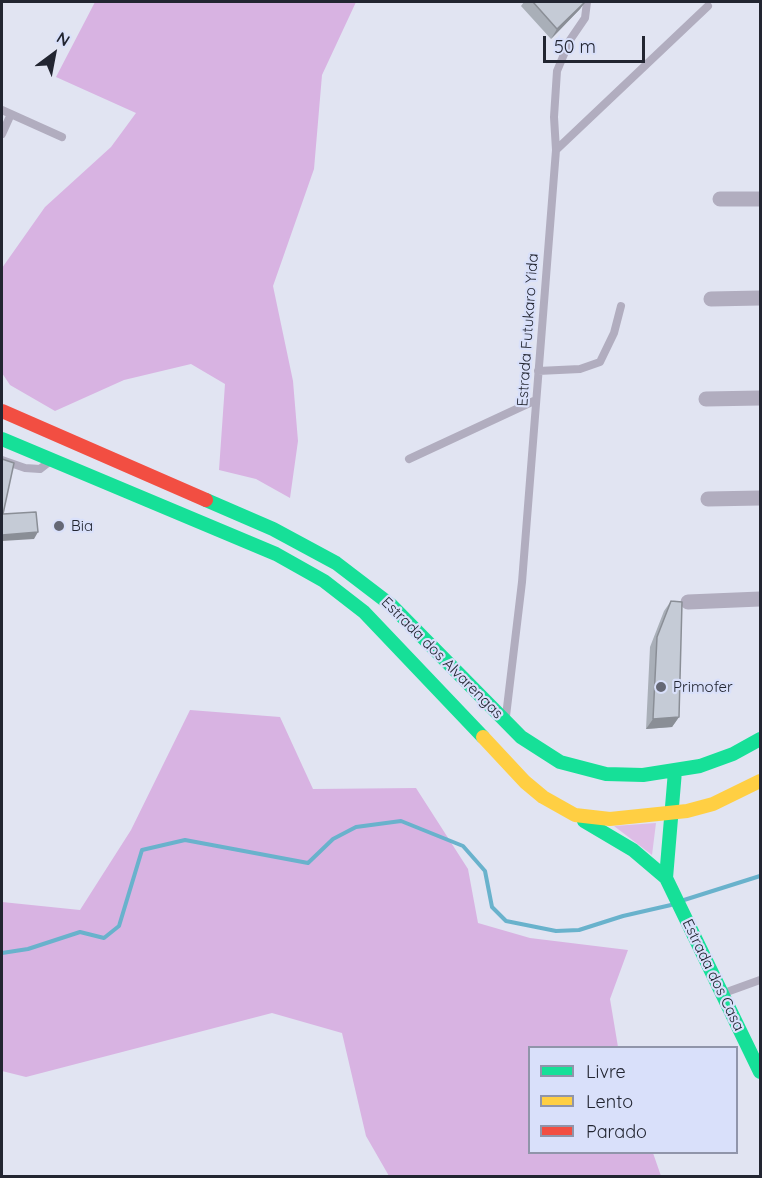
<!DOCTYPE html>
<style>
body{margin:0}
#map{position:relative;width:762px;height:1178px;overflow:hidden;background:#e1e4f2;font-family:Quicksand,sans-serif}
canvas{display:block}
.frame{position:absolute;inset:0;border:3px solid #222531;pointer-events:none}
.legend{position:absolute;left:528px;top:1046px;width:210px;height:108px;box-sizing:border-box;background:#d9e0fa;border:2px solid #9095aa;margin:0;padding:8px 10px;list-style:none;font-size:18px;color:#222531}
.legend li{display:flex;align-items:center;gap:12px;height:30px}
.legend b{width:30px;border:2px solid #9095aa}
.north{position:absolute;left:24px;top:24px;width:60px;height:60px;-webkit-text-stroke:4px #d9e0fa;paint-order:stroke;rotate:32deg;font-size:16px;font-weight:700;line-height:24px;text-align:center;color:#222531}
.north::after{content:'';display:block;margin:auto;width:21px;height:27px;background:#222531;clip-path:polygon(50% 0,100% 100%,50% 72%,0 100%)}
.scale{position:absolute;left:543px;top:36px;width:102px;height:27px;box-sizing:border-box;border:3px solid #222531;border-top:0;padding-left:8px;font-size:18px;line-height:21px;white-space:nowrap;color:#222531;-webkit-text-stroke:4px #d9e0fa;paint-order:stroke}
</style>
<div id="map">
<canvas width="762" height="1178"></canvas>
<div class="frame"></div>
<ul class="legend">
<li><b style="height:8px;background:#16e098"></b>Livre</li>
<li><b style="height:8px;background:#ffcf43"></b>Lento</li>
<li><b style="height:8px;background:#f24e42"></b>Parado</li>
</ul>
<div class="north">N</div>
<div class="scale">50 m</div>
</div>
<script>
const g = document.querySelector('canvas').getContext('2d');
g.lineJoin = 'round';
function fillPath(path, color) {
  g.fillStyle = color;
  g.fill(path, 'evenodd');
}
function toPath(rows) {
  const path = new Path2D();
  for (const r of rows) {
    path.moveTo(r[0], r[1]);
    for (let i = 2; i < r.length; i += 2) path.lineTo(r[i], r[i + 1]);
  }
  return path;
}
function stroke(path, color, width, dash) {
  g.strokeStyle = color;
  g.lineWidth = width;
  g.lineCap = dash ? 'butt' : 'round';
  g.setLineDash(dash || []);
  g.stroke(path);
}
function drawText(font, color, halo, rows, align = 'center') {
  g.font = font + ' Quicksand,sans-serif';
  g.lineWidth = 4.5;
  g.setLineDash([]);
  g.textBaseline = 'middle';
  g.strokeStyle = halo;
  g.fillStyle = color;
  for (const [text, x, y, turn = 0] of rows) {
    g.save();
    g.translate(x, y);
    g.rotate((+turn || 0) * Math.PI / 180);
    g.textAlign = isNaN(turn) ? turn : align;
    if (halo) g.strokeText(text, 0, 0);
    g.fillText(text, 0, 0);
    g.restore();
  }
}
fillPath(toPath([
 [656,823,652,855,614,826]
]), '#ddbde6');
fillPath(toPath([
 [95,2,356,2,322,75,314,169,273,286,293,381,298,441,290,498,256,479,219,470,225,384,191,364,124,380,55,411,10,385,2,373,2,268,45,207,111,147,136,113,56,77],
 [190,710,280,717,313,789,416,788,468,869,478,923,530,938,628,950,610,999,618,1047,530,1048,530,1152,653,1153,661,1176,389,1176,366,1136,342,1033,272,1013,26,1077,2,1071,2,902,80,910,131,830]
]), '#d8b3e2');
stroke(toPath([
 [684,900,760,876],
 [2,953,28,949,80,932,104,938,119,926,142,850,185,840,308,863,333,839,356,827,401,821,463,846,485,871,492,907,506,921,556,931,579,930,623,916,671,905]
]), '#69b2cc', 4);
stroke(toPath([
 [2,110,62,137],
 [2,134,11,114],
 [556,150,554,117,557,71,570,40,585,18,587,2],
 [538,371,580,369,600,362,614,333,621,306],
 [409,459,536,400],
 [2,460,25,468,40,469,49,462],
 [506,716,522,582,556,150,708,6],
 [724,993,760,980]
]), '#b1adbf', 8);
stroke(toPath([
 [720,199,760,199],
 [711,299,760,298],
 [706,399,760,398],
 [708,499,760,498],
 [688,602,760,599]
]), '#b1adbf', 15);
stroke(toPath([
 [2,439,276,554,324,581,364,612,483,737],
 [206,500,273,529,336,563,391,605,521,737,560,762,606,774,643,775,700,766,733,754,760,739],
 [584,821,633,850,666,878,760,1072],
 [666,878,675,771]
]), '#16e098', 14);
stroke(toPath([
 [483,737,525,782,543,797,575,815,610,819,687,811,713,804,760,781]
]), '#ffcf43', 14);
stroke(toPath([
 [2,411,206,500]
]), '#f24e42', 14);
fillPath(toPath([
 [524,2,585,2,580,9,551,39,521,6],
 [671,601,679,717,672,727,646,729,650,647,664,611]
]), '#a9afb8');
fillPath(toPath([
 [585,2,580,9,551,39,557,29],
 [38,532,34,539,2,541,2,535],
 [679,717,672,727,646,729,653,719]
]), '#8a8e96');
const building = toPath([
 [533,2,585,2,557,29,533,2],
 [2,459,14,463,3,514,36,512,38,532,2,535,2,459],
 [671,601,682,602,679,717,653,719,657,637,671,601]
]);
fillPath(building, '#c5cbd6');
stroke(building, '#8a8e96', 1.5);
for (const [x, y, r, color] of [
 [59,526,6,"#656875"],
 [661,687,6,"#656875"]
]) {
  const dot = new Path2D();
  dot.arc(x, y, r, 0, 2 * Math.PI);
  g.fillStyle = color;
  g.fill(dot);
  stroke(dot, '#d9e0fa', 2);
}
drawText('15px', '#222531', '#d9e0fa', [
 ["Estrada Futukaro Yida",528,330,-86],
 ["Estrada dos Alvarengas",442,658,45],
 ["Estrada dos Casa",713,975,64]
]);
drawText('15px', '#222531', '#d9e0fa', [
 ["Bia",71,526],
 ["Primofer",673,687]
], 'left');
</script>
